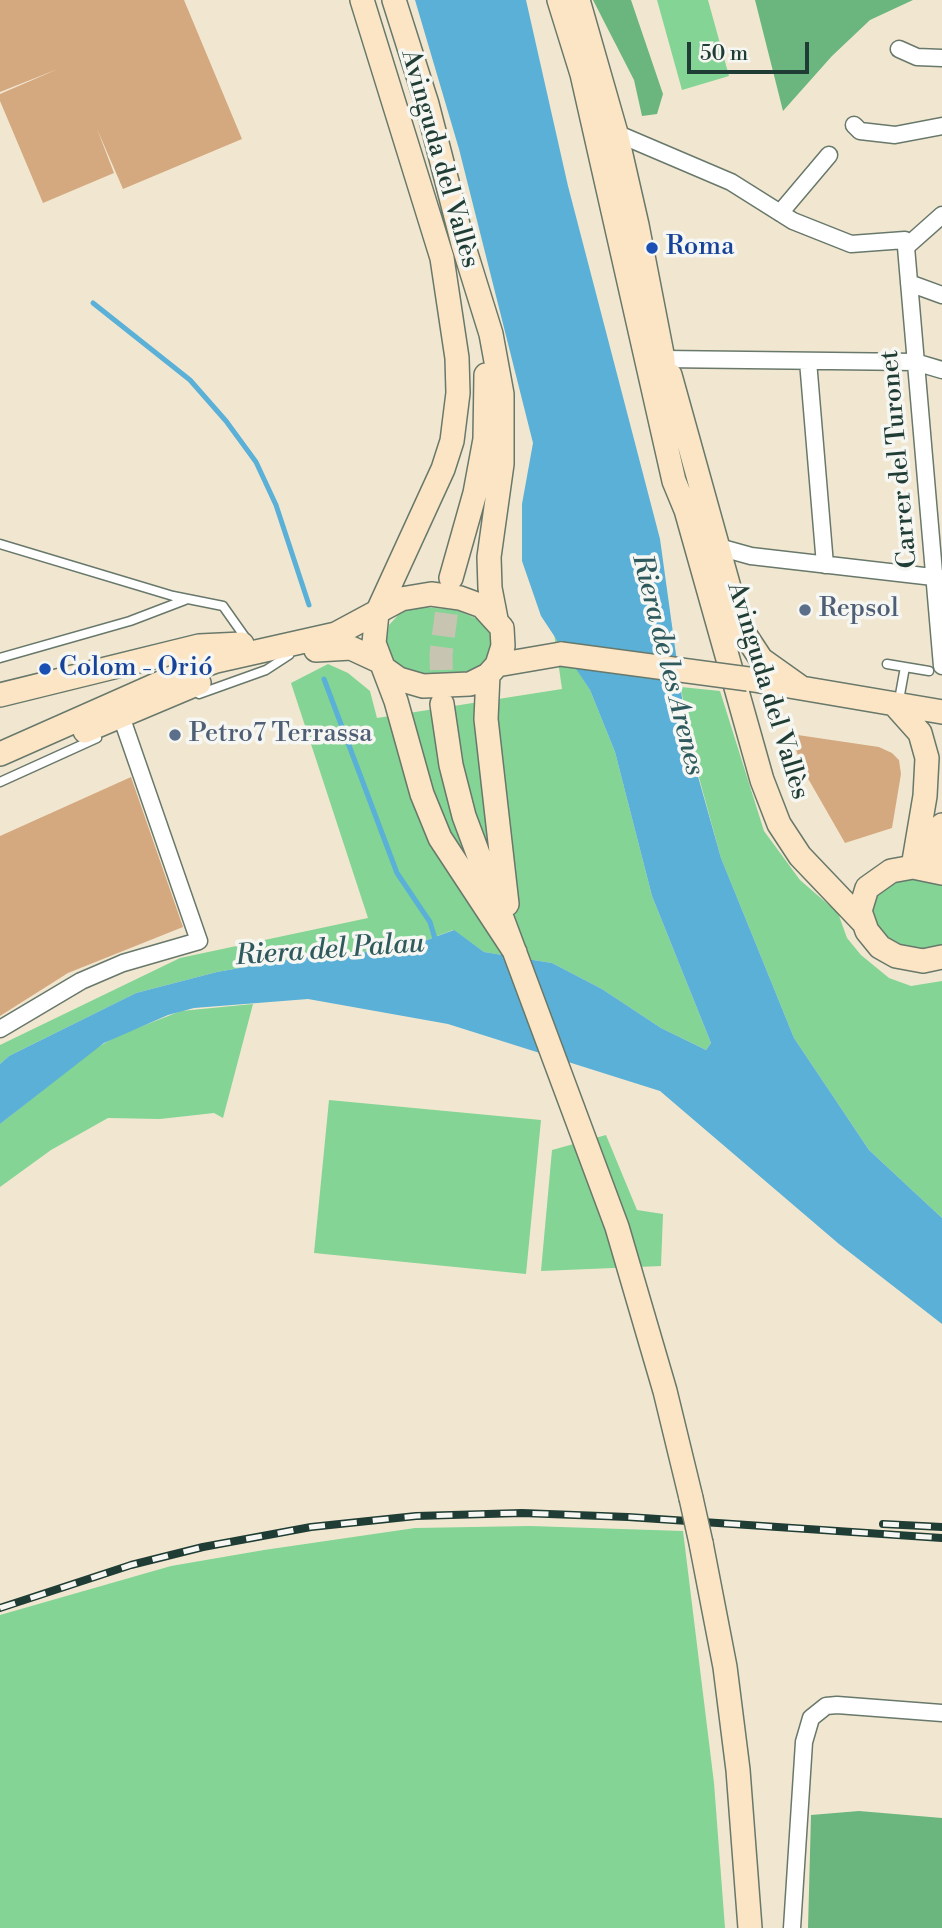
<!DOCTYPE html>
<meta charset="utf-8">
<style>
body{margin:0}
#map{position:relative;width:942px;height:1928px;overflow:hidden;background:#f1e7d0;font-family:"Libre Bodoni",serif}
canvas{display:block}
.scale{position:absolute;left:687px;top:42px;width:122px;height:32px;box-sizing:border-box;border:4px solid #1f3d34;border-top:0;padding-left:9px;font-size:21px;line-height:24px;white-space:nowrap;color:#1f3d34;-webkit-text-stroke:5px #f6f6f2;paint-order:stroke}
</style>
<div id="map">
<canvas width="942" height="1928"></canvas>
<div class="scale">50 m</div>
</div>
<script>
const g = document.querySelector('canvas').getContext('2d');
g.lineJoin = 'round';
function fillPath(path, color) {
  g.fillStyle = color;
  g.fill(path, 'evenodd');
}
function toPath(rows) {
  const path = new Path2D();
  for (const r of rows) {
    path.moveTo(r[0], r[1]);
    for (let i = 2; i < r.length; i += 2) path.lineTo(r[i], r[i + 1]);
  }
  return path;
}
function stroke(path, color, width, dash) {
  g.strokeStyle = color;
  g.lineWidth = width;
  g.lineCap = dash ? 'butt' : 'round';
  g.setLineDash(dash || []);
  g.stroke(path);
}
function drawText(font, color, halo, rows, align = 'center') {
  g.font = font + ' "Libre Bodoni",serif';
  g.lineWidth = 7;
  g.setLineDash([]);
  g.textBaseline = 'middle';
  g.strokeStyle = halo;
  g.fillStyle = color;
  for (const [text, x, y, turn = 0] of rows) {
    g.save();
    g.translate(x, y);
    g.rotate((+turn || 0) * Math.PI / 180);
    g.textAlign = isNaN(turn) ? turn : align;
    if (halo) g.strokeText(text, 0, 0);
    g.fillText(text, 0, 0);
    g.restore();
  }
}
fillPath(toPath([
 [657,0,708,0,729,76,682,90],
 [425,607,456,610,483,621,491,630,493,641,488,659,477,668,458,674,424,674,399,666,391,658,386,644,389,625,401,612],
 [554,633,590,690,615,752,652,896,711,1043,706,1050,661,1028,602,989,552,963,484,952,453,930,405,948,296,958,217,972,136,993,9,1056,0,1064,0,1045,180,958,368,918,291,683,328,664,348,673,370,691,377,718,562,689],
 [681,687,720,691,764,831,800,880,838,913,847,938,861,955,889,978,911,986,942,981,942,1218,869,1150,794,1038,721,858,689,741],
 [912,878,942,885,942,947,923,951,903,947,887,939,876,926,871,914,872,902,879,891,891,883],
 [253,1004,223,1118,214,1113,160,1119,108,1118,51,1150,0,1187,0,1124,93,1050,117,1036,181,1011],
 [329,1100,541,1120,526,1274,314,1253],
 [606,1135,637,1210,663,1214,661,1266,541,1271,552,1150],
 [530,1526,683,1531,714,1783,725,1928,0,1928,0,1615,171,1566,264,1550,415,1528]
]), '#83d495');
fillPath(toPath([
 [593,0,631,0,663,94,657,114,642,116,634,80],
 [755,0,913,0,870,20,832,56,783,111],
 [859,1811,942,1818,942,1928,808,1928,811,1815]
]), '#6ab67e');
fillPath(toPath([
 [415,0,526,0,568,186,660,539,688,741,721,858,794,1038,869,1150,942,1218,942,1324,839,1244,660,1091,448,1024,308,999,194,1008,168,1015,104,1043,0,1124,0,1064,9,1056,136,993,217,972,296,958,405,948,454,930,484,952,552,963,602,989,661,1028,706,1050,711,1043,652,896,615,752,590,690,541,616,522,561,522,504,533,443,459,149]
]), '#5ab0d7');
stroke(toPath([
 [93,303,190,380,226,421,256,462,276,505,309,605],
 [324,679,397,873,430,922,436,942]
]), '#5ab0d7', 5);
fillPath(toPath([
 [0,0,184,0,242,139,123,189,97,129,114,173,43,203,0,101,0,94,58,69,0,92],
 [791,734,879,747,892,753,899,760,901,774,892,828,845,843,802,768],
 [131,777,183,927,68,973,0,1016,0,836]
]), '#d5a980');
stroke(toPath([
 [442,704,441,654,451,578]
]), '#c7c5b1', 23, [23, 11]);
const lane = toPath([
 [0,544,173,596,223,606,247,640],
 [0,658,130,621,185,600],
 [887,664,929,671],
 [199,694,266,670,289,655],
 [899,700,905,667],
 [0,782,97,738]
]);
const street = toPath([
 [899,49,917,57,942,58],
 [854,125,860,131,895,135,942,126],
 [616,133,731,182,793,221,851,244,905,240,906,247,942,215],
 [780,213,829,155],
 [906,247,942,666],
 [909,283,942,295],
 [663,359,915,362,942,370],
 [808,361,825,565],
 [715,546,751,556,942,578],
 [0,1029,81,981,123,963,199,941,121,716],
 [792,1928,804,1742,811,1718,826,1706,837,1705,942,1713]
]);
const secondary = toPath([
 [362,0,442,258,457,358,458,393,452,441,443,469,377,613,374,643,396,701,422,794,440,838,515,952],
 [394,0,427,104,463,244,491,334,502,394,502,464,489,557,490,588,496,619],
 [559,0,582,74,674,481,686,510,762,780,779,824,800,856,862,921],
 [578,0,616,133,637,225,663,359,665,392],
 [670,375,740,627,761,659,799,686],
 [451,578,475,493,485,439,486,375],
 [316,650,351,648,379,661],
 [497,665,561,654],
 [488,675,486,719,507,904],
 [748,679,942,712],
 [0,695,199,646,242,644],
 [442,704,451,765,464,816,617,1227,665,1391,691,1498],
 [895,705,920,733,927,758,925,796,913,867],
 [85,731,199,683],
 [0,754,183,673,216,661,336,634,401,599,431,594,460,598,482,606,502,628,503,646,497,665,488,675,470,684,423,686,399,679,385,669],
 [936,871,942,825],
 [942,873,913,867,891,871,867,888,860,911,867,931,880,947,896,956,923,961,942,957],
 [701,1543,725,1667,738,1770,750,1928]
]);
stroke(lane, '#68786b', 11);
stroke(street, '#68786b', 19);
stroke(secondary, '#68786b', 26);
stroke(lane, '#fff', 8);
stroke(street, '#fff', 16);
stroke(secondary, '#fce5c4', 23);
const rail = toPath([
 [883,1524,942,1527],
 [0,1608,131,1565,203,1547,311,1527,416,1516,522,1513,628,1517,942,1538]
]);
stroke(rail, '#1f3d34', 8);
stroke(rail, '#f6f6f2', 5, [16]);
const secondaryBridge = toPath([
 [561,654,748,679],
 [691,1498,701,1543]
]);
stroke(secondaryBridge, '#68786b', 26, []);
stroke(secondaryBridge, '#fce5c4', 23);
for (const [x, y, r, color] of [
 [652,248,7,"#1a4fb4"],
 [805,610,7,"#5c6f8a"],
 [45,669,7,"#1a4fb4"],
 [175,735,7,"#5c6f8a"]
]) {
  const dot = new Path2D();
  dot.arc(x, y, r, 0, 2 * Math.PI);
  g.fillStyle = color;
  g.fill(dot);
  stroke(dot, '#f6f6f2', 2.5);
}
drawText('26px', '#1f3d34', '#f6f6f2', [
 ["Avinguda del Vallès",439,159,74],
 ["Carrer del Turonet",900,459,-95],
 ["Avinguda del Vallès",767,691,73]
]);
drawText('26px', '#164399', '#f6f6f2', [
 ["Roma",666,248],
 ["Colom - Orió",59,669]
], 'left');
drawText('26px', '#4e5e75', '#f6f6f2', [
 ["Repsol",819,610],
 ["Petro7 Terrassa",189,735]
], 'left');
drawText('italic 28px', '#2e5a5d', '#f6f6f2', [
 ["Riera de les Arenes",667,665,76],
 ["Riera del Palau",330,951,-4]
]);
</script>
